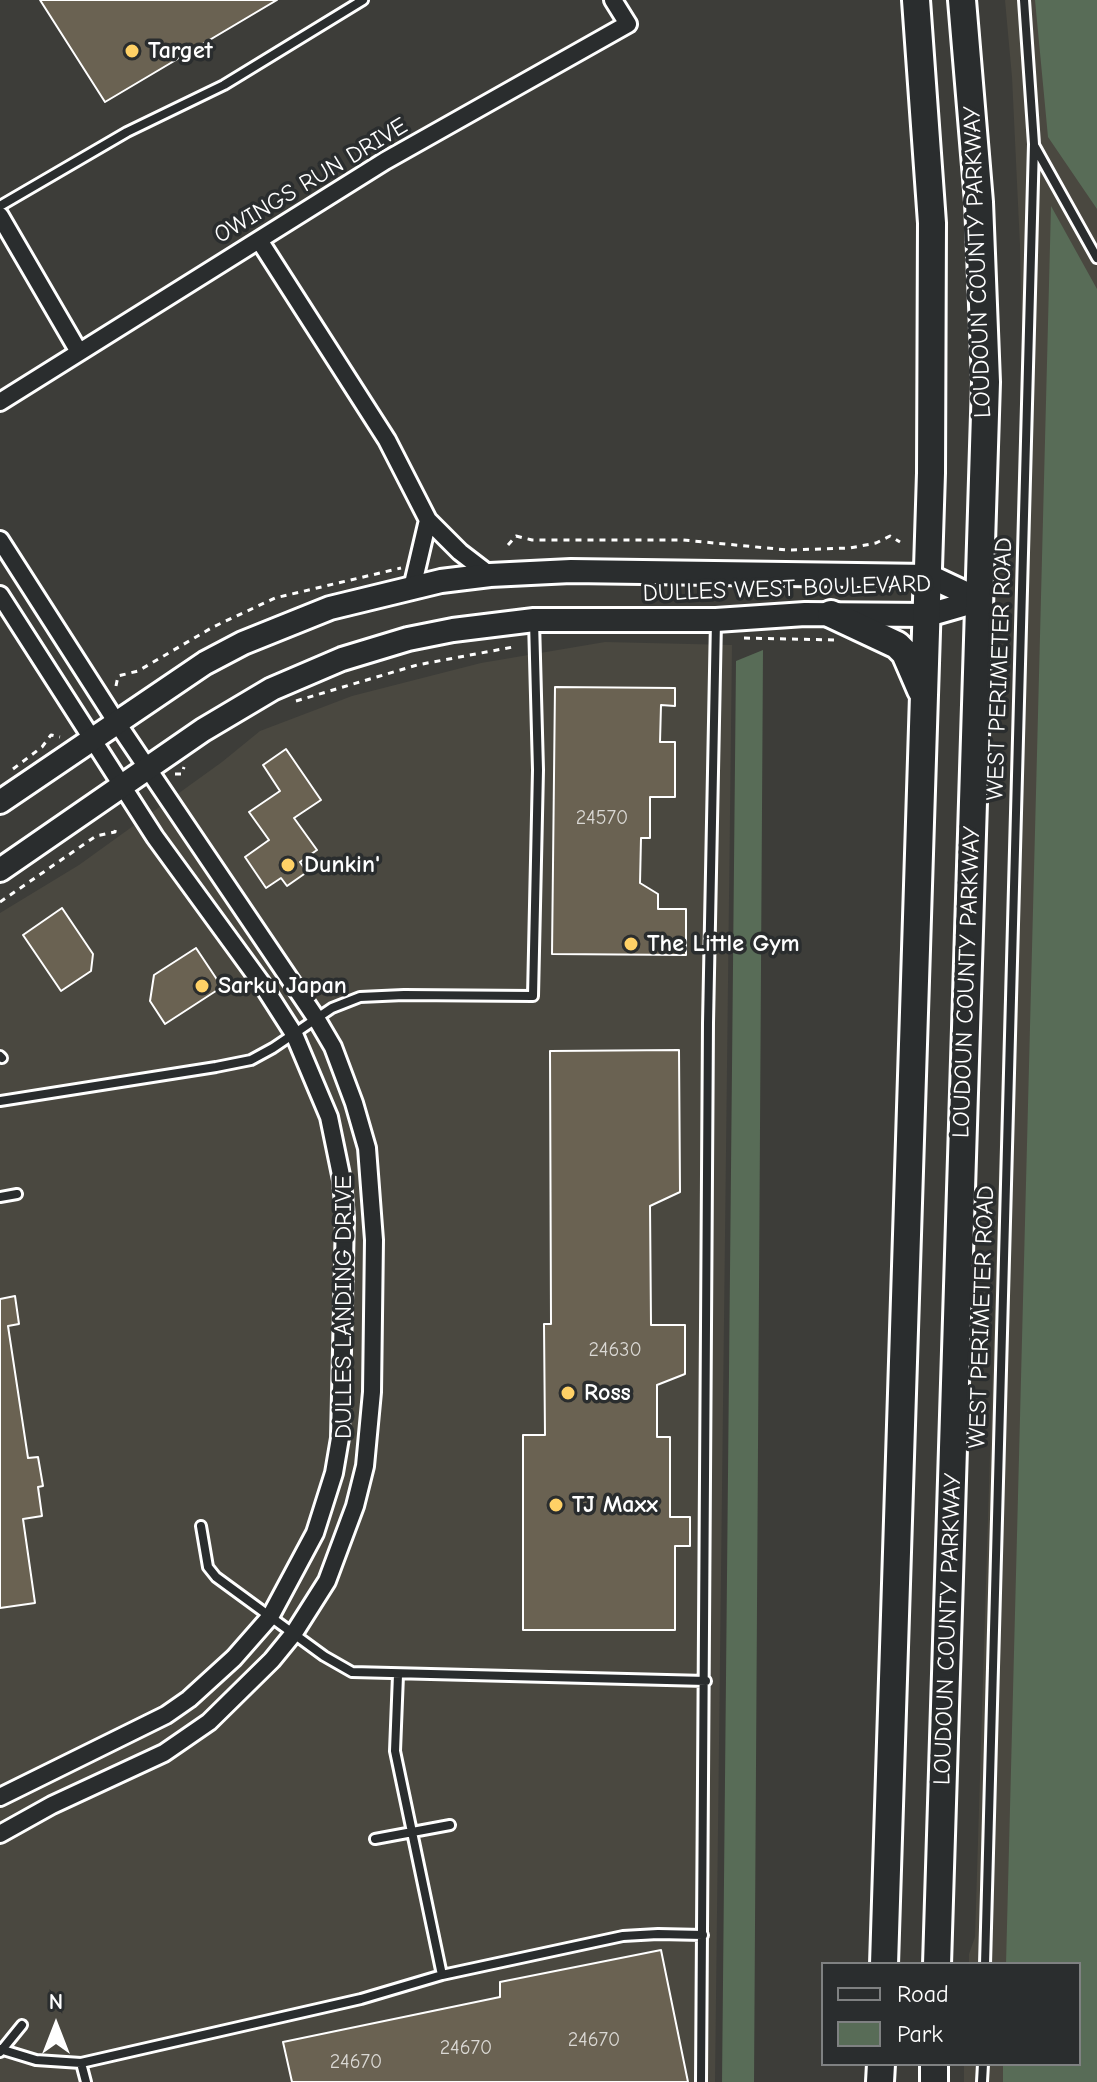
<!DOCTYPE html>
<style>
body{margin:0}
#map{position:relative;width:1097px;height:2082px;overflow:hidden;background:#3d3d39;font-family:"Comic Neue",sans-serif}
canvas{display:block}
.legend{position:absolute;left:821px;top:1962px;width:260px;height:104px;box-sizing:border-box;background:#2a2d2e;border:2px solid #7f8182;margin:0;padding:10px 14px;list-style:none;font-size:24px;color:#fff}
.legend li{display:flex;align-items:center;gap:16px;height:40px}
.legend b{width:40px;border:2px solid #7f8182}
.north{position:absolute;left:16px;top:1986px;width:80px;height:80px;-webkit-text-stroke:6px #2a2d2e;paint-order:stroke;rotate:0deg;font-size:22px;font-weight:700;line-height:32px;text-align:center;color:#fff}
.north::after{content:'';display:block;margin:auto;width:28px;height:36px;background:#fff;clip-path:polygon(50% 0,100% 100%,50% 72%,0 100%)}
</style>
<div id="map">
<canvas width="1097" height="2082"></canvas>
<ul class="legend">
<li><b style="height:10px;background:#2a2d2e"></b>Road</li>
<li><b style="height:22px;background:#586c57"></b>Park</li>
</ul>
<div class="north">N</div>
</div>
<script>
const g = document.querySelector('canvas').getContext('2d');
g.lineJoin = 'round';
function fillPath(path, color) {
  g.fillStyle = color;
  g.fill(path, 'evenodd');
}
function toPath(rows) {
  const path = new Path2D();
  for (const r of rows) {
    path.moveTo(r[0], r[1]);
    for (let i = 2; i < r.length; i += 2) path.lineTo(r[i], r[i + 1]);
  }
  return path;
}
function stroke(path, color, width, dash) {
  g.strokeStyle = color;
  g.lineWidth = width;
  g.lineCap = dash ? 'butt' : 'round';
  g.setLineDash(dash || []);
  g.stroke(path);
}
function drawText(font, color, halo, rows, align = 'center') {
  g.font = font + ' "Comic Neue",sans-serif';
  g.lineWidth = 7;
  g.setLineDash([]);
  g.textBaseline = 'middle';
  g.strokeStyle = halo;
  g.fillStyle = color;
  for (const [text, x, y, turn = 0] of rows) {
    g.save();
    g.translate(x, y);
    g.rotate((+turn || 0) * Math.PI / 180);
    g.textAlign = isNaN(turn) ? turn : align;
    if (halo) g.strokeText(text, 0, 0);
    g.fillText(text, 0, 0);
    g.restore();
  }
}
fillPath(toPath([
 [1005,0,1097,0,1097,2082,964,2082,964,2064,1079,2064,1079,1964,969,1964,969,1954,975,1937,1019,517,1022,337,1020,246,1012,77],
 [605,642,732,645,715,2082,0,2082,0,913,79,865,222,762,260,731,352,696,481,663]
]), '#4a4840');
fillPath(toPath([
 [1035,0,1097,0,1097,209,1048,137],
 [1051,206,1097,289,1097,2082,1003,2082,1003,2064,1079,2064,1079,1964,1006,1964],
 [763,650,754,2082,722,2082,736,661]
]), '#586c57');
const building = toPath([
 [40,0,277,0,105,102,40,0],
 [555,687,675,688,675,706,661,705,660,742,675,742,675,797,650,797,650,838,641,838,640,883,658,894,658,909,686,909,686,955,552,954,555,687],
 [286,749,321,800,294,818,317,850,300,862,307,872,287,886,281,878,266,888,245,857,269,840,249,812,280,791,263,765,286,749],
 [62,908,93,954,91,971,61,991,23,935,62,908],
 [196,948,222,987,165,1024,150,1001,154,975,196,948],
 [679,1050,680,1192,650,1206,651,1325,685,1325,685,1374,657,1385,657,1437,670,1437,670,1517,690,1517,690,1546,675,1546,675,1630,523,1630,523,1435,545,1435,544,1324,551,1324,550,1051,679,1050],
 [15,1296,19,1324,8,1326,28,1458,38,1457,43,1486,38,1487,42,1516,23,1519,35,1603,0,1608,0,1299,15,1296],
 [661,1950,688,2082,292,2082,283,2042,500,1997,500,1982,661,1950]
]);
fillPath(building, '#6a6252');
stroke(building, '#fff', 2);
const service = toPath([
 [1035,147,1097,258],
 [0,206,127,132,224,85,363,0],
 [0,1056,2,1058],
 [0,1101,216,1067,251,1060,273,1048,332,1008,360,997,404,995,533,996,538,770,534,621],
 [0,1197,17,1194],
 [201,1526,208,1567,216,1577,324,1656,352,1672,706,1681],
 [398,1675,395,1751,442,1975],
 [375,1839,450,1825],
 [985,1964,1034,144,1024,0],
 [0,2049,36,2060,81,2063,361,1999,442,1975,623,1936,658,1934,703,1935],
 [0,2052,22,2025],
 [81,2063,86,2082],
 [701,2082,708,1023,716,621],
 [982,2082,983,2064]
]);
const minor = toPath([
 [0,216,79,352],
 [259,240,387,440,428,520,460,552,490,575],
 [0,402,385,161,628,24,613,0],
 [0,540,117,723,316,1018,333,1047,354,1103,367,1148,374,1240,372,1392,365,1466,355,1506,327,1581,294,1633,272,1660,209,1722,164,1753,52,1805,0,1834],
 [412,588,428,520],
 [0,595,155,837,262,984,294,1034,329,1117,342,1180,345,1218,340,1438,334,1473,315,1533,270,1617,234,1658,189,1699,166,1715,0,1797]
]);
const tertiary = toPath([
 [0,802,205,663,243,643,330,608,441,581,490,575,571,571,929,576,980,600],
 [0,870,203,730,272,689,342,659,408,639,453,630,534,620,716,620,805,614,928,615,980,600]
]);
const primary = toPath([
 [831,614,897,645,905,653,921,690],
 [884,1964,931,473,932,223,916,0],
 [937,1964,986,382,979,202,962,0],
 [880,2082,881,2064],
 [934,2082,934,2064]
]);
stroke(service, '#fff', 14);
stroke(minor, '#fff', 22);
stroke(tertiary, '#fff', 28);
stroke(primary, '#fff', 32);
stroke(toPath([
 [508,545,516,536,532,540,683,540,788,550,850,548,876,543,890,536,900,542],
 [744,638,836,640],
 [116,686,118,676,138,671,213,627,275,598,401,568],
 [296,701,417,665,513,647],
 [13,769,42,747,51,735,60,737],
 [175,774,182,774,184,767],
 [0,902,96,836,115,832,116,825]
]), '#fff', 3, [6, 6]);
stroke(service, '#2a2d2e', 8);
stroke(minor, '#2a2d2e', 16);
stroke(tertiary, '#2a2d2e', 22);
stroke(primary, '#2a2d2e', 26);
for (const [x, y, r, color] of [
 [132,51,8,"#ffd166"],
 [288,865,8,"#ffd166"],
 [631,944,8,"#ffd166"],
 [202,986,8,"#ffd166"],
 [568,1393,8,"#ffd166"],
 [556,1505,8,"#ffd166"]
]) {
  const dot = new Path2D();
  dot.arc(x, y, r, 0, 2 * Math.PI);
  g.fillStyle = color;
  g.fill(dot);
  stroke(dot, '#2a2d2e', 3);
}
drawText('20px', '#dad8d4', null, [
 ["24570",602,818],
 ["24630",615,1350],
 ["24670",594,2040],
 ["24670",466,2048],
 ["24670",356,2062]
]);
drawText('bold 24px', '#fff', '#2a2d2e', [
 ["Target",148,51],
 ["Dunkin'",304,865],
 ["The Little Gym",647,944],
 ["Sarku Japan",218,986],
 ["Ross",584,1393],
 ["TJ Maxx",572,1505]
], 'left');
drawText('24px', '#fff', '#2a2d2e', [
 ["OWINGS RUN DRIVE",311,181,-31],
 ["LOUDOUN COUNTY PARKWAY",978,262,-92],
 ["DULLES WEST BOULEVARD",787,589,-2],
 ["WEST PERIMETER ROAD",1000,669,-88],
 ["LOUDOUN COUNTY PARKWAY",967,982,-88],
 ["DULLES LANDING DRIVE",344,1307,-90],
 ["WEST PERIMETER ROAD",982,1317,-88],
 ["LOUDOUN COUNTY PARKWAY",948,1629,-88]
]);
</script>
